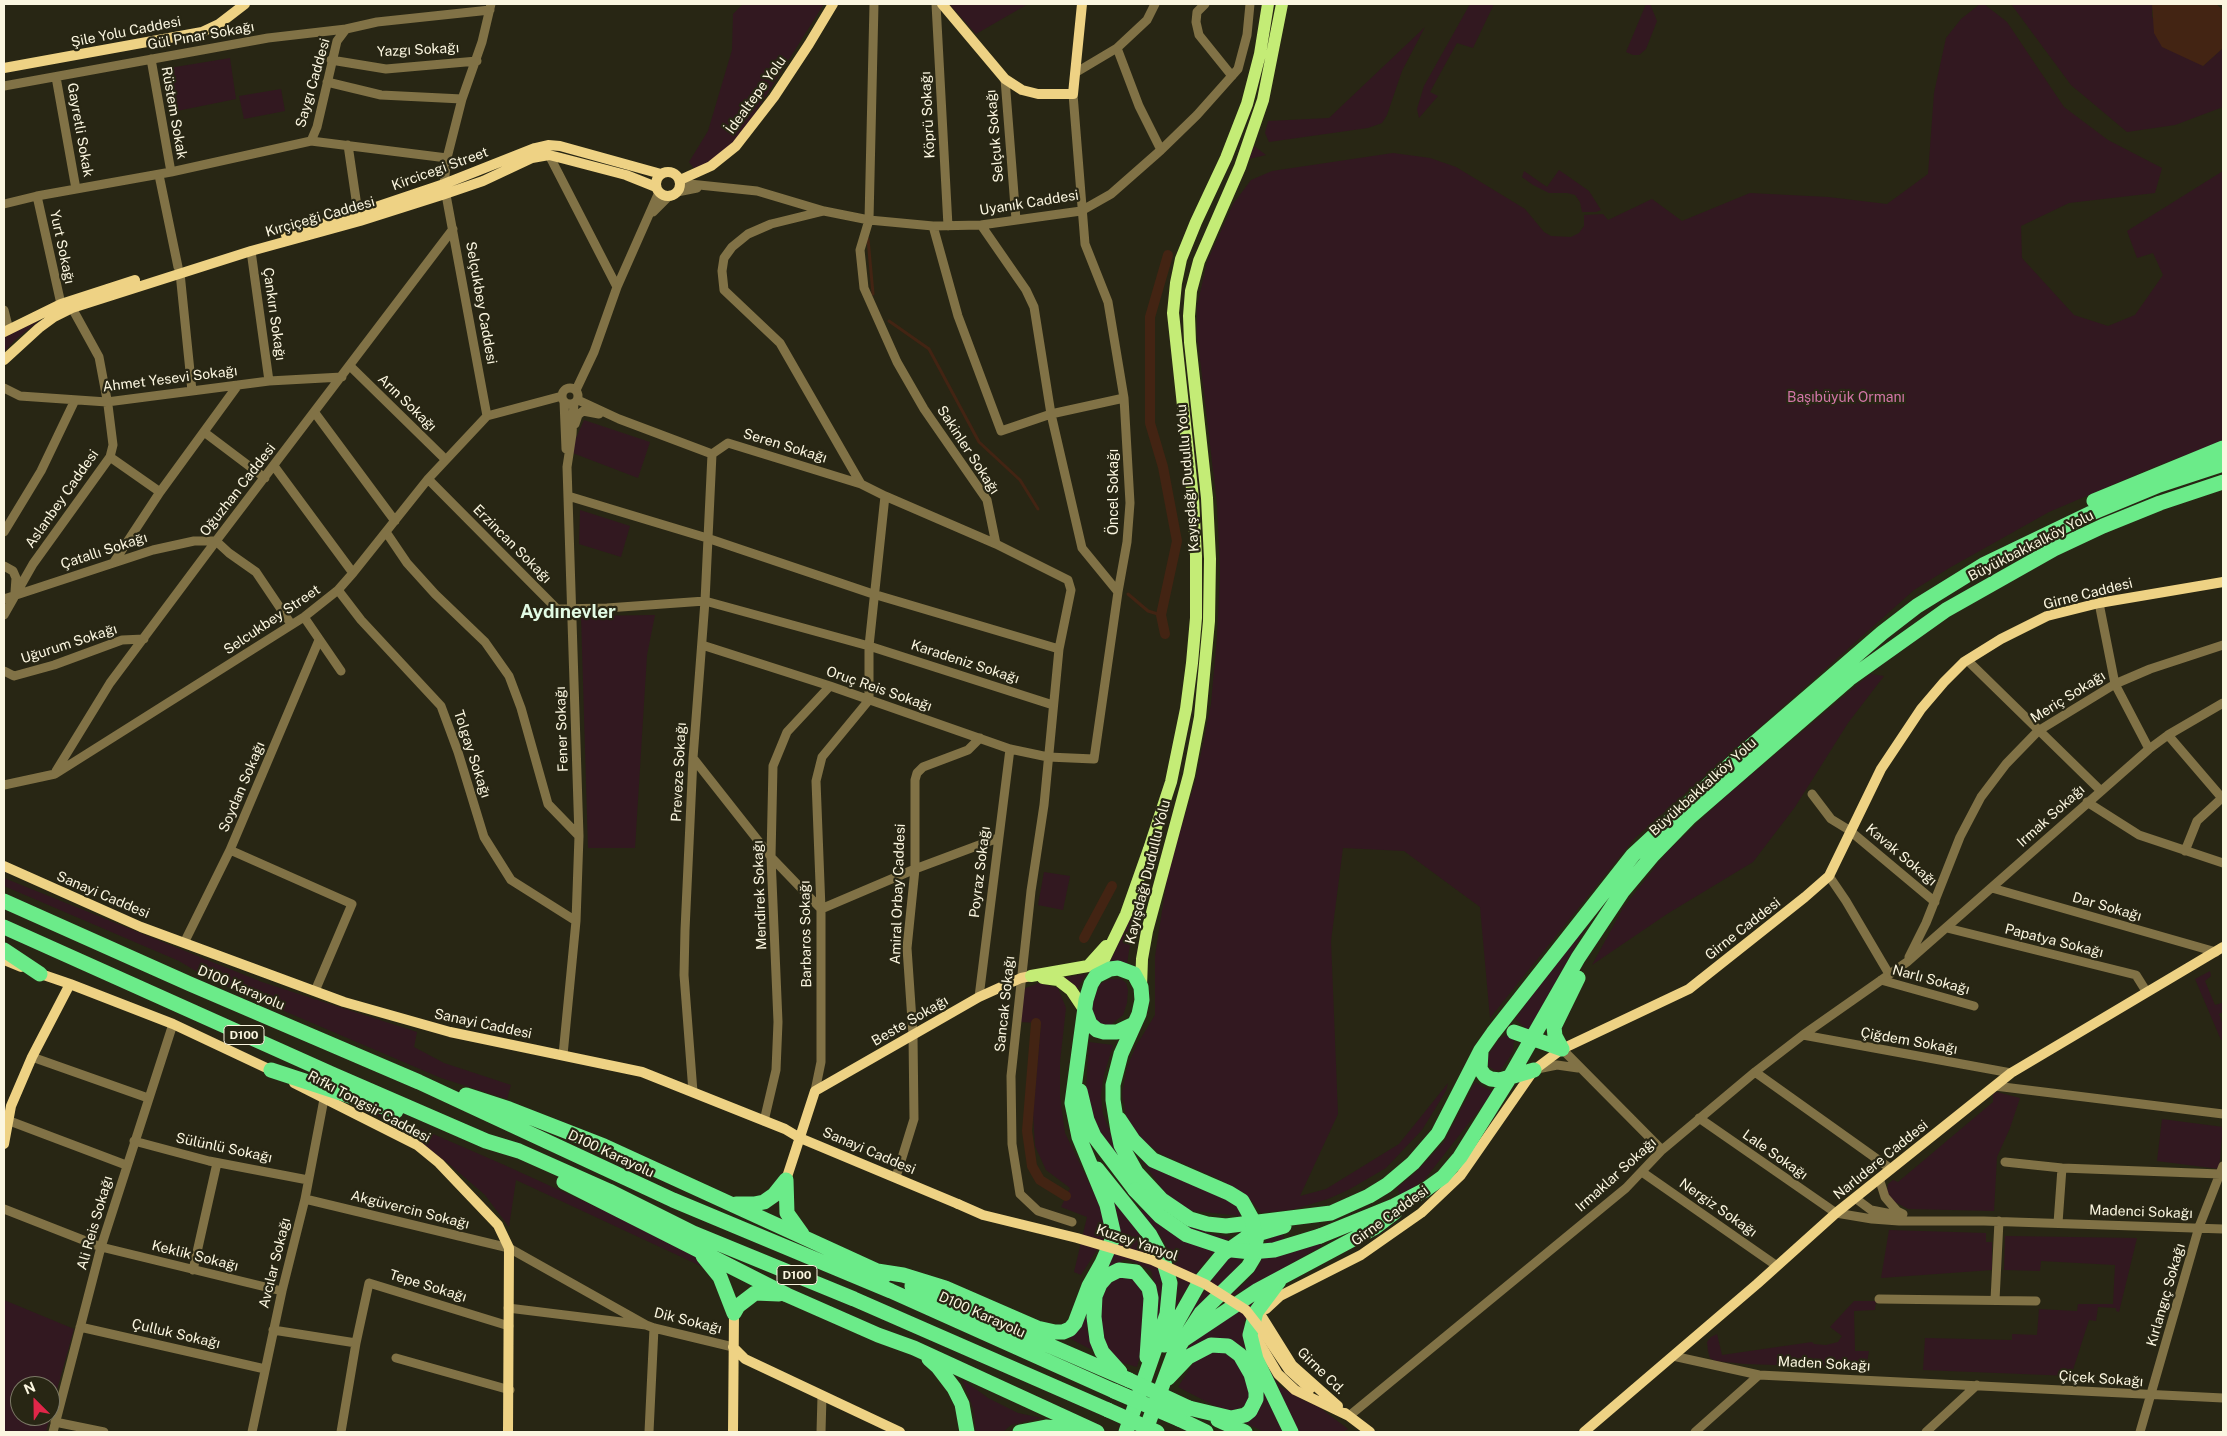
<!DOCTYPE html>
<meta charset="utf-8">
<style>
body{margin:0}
#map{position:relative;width:2227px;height:1436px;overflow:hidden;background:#282614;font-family:"Public Sans",sans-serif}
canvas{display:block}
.frame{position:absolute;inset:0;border:5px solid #fbf6e0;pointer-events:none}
.north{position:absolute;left:10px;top:1376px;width:50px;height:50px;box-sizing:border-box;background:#282614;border:1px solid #7c7966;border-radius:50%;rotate:337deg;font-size:14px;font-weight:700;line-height:20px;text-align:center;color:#fbf6e0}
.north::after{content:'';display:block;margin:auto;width:18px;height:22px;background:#e12649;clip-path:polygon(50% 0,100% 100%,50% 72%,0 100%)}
</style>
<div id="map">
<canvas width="2227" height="1436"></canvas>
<div class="frame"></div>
<div class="north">N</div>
</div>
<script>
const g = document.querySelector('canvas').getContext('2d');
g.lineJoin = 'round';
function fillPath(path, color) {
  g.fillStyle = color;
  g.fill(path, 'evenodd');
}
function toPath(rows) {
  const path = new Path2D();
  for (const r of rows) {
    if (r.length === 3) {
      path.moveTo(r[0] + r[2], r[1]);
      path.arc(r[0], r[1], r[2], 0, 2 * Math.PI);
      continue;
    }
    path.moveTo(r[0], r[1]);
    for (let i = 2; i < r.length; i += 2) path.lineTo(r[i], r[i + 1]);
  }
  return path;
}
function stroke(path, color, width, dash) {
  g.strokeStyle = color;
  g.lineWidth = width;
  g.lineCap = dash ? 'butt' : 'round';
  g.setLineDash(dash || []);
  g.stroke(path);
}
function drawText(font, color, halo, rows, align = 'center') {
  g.font = font + ' "Public Sans",sans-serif';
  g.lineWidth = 4.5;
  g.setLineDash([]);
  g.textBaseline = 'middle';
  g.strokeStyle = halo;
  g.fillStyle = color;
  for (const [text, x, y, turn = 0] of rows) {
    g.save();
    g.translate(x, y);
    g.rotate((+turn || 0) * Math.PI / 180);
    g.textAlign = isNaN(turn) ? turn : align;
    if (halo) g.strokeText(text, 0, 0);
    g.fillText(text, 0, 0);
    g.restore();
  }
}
fillPath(toPath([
 [743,4,824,4,745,129,732,144,712,160,695,170,689,162,708,131,732,50,733,14],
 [952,4,1028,4,976,34,950,5],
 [1470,4,1494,4,1473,48,1457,43,1430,92,1438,96,1419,118,1417,109,1424,86],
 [1646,4,1650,4,1657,21,1646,49,1639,55,1633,55,1626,52],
 [1980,4,1984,4,2007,22,2064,107,2108,140,2162,168,2155,193,2069,203,2021,226,2022,258,2074,315,2108,326,2135,315,2163,275,2153,253,2137,258,2127,231,2223,171,2223,441,2159,465,2049,512,1951,567,1914,590,1634,839,1490,1018,1480,907,1404,851,1343,848,1331,941,1338,1114,1300,1196,1326,1189,1399,1144,1448,1083,1446,1091,1422,1130,1386,1168,1350,1189,1328,1199,1295,1209,1261,1213,1250,1199,1221,1180,1161,1154,1142,1140,1126,1116,1122,1094,1127,1067,1136,1046,1155,1015,1155,956,1168,872,1196,778,1211,704,1217,636,1220,572,1217,505,1197,334,1197,306,1207,262,1233,204,1251,180,1272,171,1393,153,1430,158,1456,167,1525,209,1544,232,1551,236,1571,237,1579,233,1584,226,1584,215,1603,214,1608,220,1652,199,1682,221,1750,193,1828,197,1887,204,1928,174,1934,93,1946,38,1961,19],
 [2011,4,2152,4,2152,17,2203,66,2223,48,2223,107,2175,125,2127,132,2071,85],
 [1425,27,1402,71,1387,115,1382,123,1368,128,1269,142,1265,133,1268,121,1329,118],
 [230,58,236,99,172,112,163,69],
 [281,89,285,111,244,119,239,96],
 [1254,146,1266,155,1249,159],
 [1559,170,1589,191,1601,210,1596,212,1582,212,1580,202,1575,195,1567,193,1549,193,1533,185,1522,177,1524,171,1547,187],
 [40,320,15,340,4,352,4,337],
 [584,420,650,442,638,478,570,452],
 [580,510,630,526,621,557,579,544],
 [655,615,647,655,635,848,588,848,581,616],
 [1870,674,1884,676,1848,723,1795,807,1753,862,1667,914,1592,965,1623,908,1667,852,1725,797],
 [1044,872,1070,876,1063,910,1038,905],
 [4,878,262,982,417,1032,414,1047,444,1063,511,1085,507,1099,441,1078,209,979,179,961,4,886],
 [1134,910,1135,911,1127,964,1110,962],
 [1595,912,1528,1030,1515,1019],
 [2210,971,2211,976,2205,981,2215,1005,2222,1003,2223,1006,2223,1012,2219,1014,2223,1025,2223,1040,2221,1040,2195,979],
 [1086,974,1077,990,1059,978],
 [1110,979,1121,979,1126,983,1128,990,1127,1003,1123,1015,1108,1027,1100,1025,1093,1016,1091,1006,1100,984],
 [1039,983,1058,988,1066,1008,1060,1062,1060,1096,1065,1133,1105,1216,1104,1239,1081,1275,1074,1272,1087,1217,1061,1207,1070,1188,1046,1170,1035,1146,1033,1113,1041,1023,1020,1022,1023,989],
 [1507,1035,1514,1040,1513,1052,1501,1070,1494,1070,1488,1066,1486,1058,1500,1038],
 [1089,1042,1113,1045,1104,1075,1101,1095,1103,1114,1120,1158,1098,1130,1086,1090],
 [1475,1082,1493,1092,1425,1179,1401,1196,1397,1188,1416,1172,1444,1142],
 [1997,1092,2020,1098,2010,1128,1997,1157,1994,1211,1908,1209,1893,1201,1887,1192,1888,1184,1893,1180,1898,1182,1993,1102,1993,1094],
 [350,1100,387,1114,502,1164,691,1250,705,1268,516,1180,509,1227,485,1195,449,1164,409,1133],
 [2162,1119,2223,1127,2219,1169,2157,1161],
 [1140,1158,1171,1175,1232,1202,1239,1208,1240,1216,1193,1211,1180,1204,1166,1194],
 [1106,1189,1145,1239,1163,1279,1166,1300,1157,1324,1156,1289,1151,1271,1141,1265,1126,1259,1104,1271,1119,1236,1117,1212],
 [1152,1203,1183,1223,1211,1234,1230,1237,1205,1262,1191,1281,1175,1309,1178,1282,1174,1262,1162,1238,1140,1212],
 [1889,1230,1986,1233,1986,1242,1992,1242,1992,1270,1881,1278],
 [1283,1234,1286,1255,1320,1242,1322,1246,1217,1305,1246,1282,1260,1264,1267,1237],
 [2005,1236,2137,1238,2119,1312,2116,1311,2116,1308,2098,1307,2096,1321,2089,1320,2071,1376,1923,1370,1925,1338,2012,1340,2012,1334,2037,1335,2039,1309,2077,1311,2078,1304,2113,1304,2115,1265,2041,1261,2040,1271,2004,1270],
 [1247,1243,1239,1267,1188,1316,1223,1261],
 [1126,1274,1143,1286,1146,1303,1144,1342,1137,1367,1113,1360,1107,1352,1098,1309,1107,1285],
 [1260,1293,1244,1322,1245,1349,1229,1339,1179,1357,1197,1337],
 [4,1300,74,1329,50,1415,50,1386,20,1386,20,1416,50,1416,46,1432,4,1432],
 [1854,1301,1876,1301,1875,1310,1854,1311,1855,1351,1869,1351,1866,1368,1745,1364,1716,1361,1710,1358,1708,1351,1707,1342,1711,1337,1717,1334,1722,1355,1812,1342,1814,1344,1826,1345,1838,1342,1842,1336,1830,1327],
 [1088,1306,1087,1330,1096,1352,1069,1338,1080,1327],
 [1228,1350,1249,1380,1249,1402,1240,1408,1231,1411,1213,1405,1178,1387,1197,1357,1205,1351],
 [1265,1364,1280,1386,1303,1400,1319,1407,1348,1429,1343,1432,1297,1432],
 [1260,1378,1277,1421,1285,1432,1264,1432,1244,1422],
 [962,1379,988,1398,1018,1413,1042,1418,1011,1425,1003,1432,976,1432,973,1408]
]), '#321820');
fillPath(toPath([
 [2152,4,2216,4,2223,10,2223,48,2203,66,2162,47,2154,33]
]), '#432413');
stroke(toPath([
 [868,239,873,294],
 [889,321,929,349,979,442,1020,480,1038,509],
 [1128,594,1148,611,1161,615]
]), '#432413', 3);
stroke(toPath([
 [1165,634,1161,615,1177,541,1163,467,1150,423,1150,317,1168,255],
 [1084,938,1112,886],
 [1036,1023,1027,1131,1032,1166,1040,1180,1066,1196]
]), '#432413', 10);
stroke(toPath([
 [936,4,948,226],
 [1205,4,1197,12,1196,22,1199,35,1232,76],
 [1117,48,1139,106,1161,150],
 [151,59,171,172],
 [331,60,386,69,477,61],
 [1075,73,1117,48,1147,20,1155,4],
 [56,77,76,189],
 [1005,79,1016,220],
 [327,82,381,95,462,99],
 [4,86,268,38,346,29],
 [311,141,317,127,337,41,346,29,377,22,490,10],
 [348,145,358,213],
 [549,155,617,287],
 [159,175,178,267],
 [680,183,757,191,824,211,869,220,933,226,981,225,1081,211,1111,194,1161,150,1197,115,1238,69,1247,35,1250,4],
 [677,192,697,188],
 [37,196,61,304],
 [4,204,37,196,171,172,311,141,447,158],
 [824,211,771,224,748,234,732,247,724,258,722,271,724,290,780,343,861,484,885,496,996,544,987,500,924,409,897,362,864,288,860,250,869,220,874,4],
 [653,212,670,195],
 [981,225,1026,290,1034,307,1051,414,1082,548,1118,592],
 [933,226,958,316,1001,431,1051,414,1124,398],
 [251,251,269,381],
 [180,273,192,391],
 [4,310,9,330],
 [350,366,445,459],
 [570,396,8],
 [4,388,20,396,107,402,269,381,342,377],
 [576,390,594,352,617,287,659,192],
 [578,400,619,419,712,454,728,443,861,484],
 [564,401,566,449],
 [315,413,395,521],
 [487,416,444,184,447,158,462,99,482,42,491,4],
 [575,424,578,415,583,411,599,414],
 [204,432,265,478],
 [110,457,160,492,114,562],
 [274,466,353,573],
 [428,479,557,609,607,608,705,601,869,646,869,700],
 [160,492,238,385],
 [568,496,707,538,873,594,1059,649,1044,805,1031,891,1011,1076,1012,1144,1020,1194,1038,1211,1072,1222],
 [885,496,869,646,1053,705],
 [4,532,41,471,75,400],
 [386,532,407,563,435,594,485,642,509,676,521,708,548,804,579,836],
 [996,544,1068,580,1071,590,1059,649],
 [4,566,13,571,16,578,15,592],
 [338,590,361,620,441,706,458,752,484,837,511,880,576,921],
 [4,599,153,550,194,541,216,541,229,553,256,572,291,624],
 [2099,603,2115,684,2149,749],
 [4,615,33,564,110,457,113,445,108,405,99,357,72,308],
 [304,617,341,671],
 [702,645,830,686,1010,749,1048,757,1094,759,1118,592,1127,542,1130,503,1124,398,1108,302,1085,244,1073,94],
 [1967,660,2100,790],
 [4,671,14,676,54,665,122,640,144,639],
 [2168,735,2222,798],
 [693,758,771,857,821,909,915,869,998,838],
 [56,771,110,683,216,541,453,229],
 [4,785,55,774,304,617,338,590,353,573,428,479,487,416,562,396],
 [1812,794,1831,819,1849,830,1935,902],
 [2087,802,2139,835,2223,863],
 [230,850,352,904,315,991],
 [2185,851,2197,821,2223,797],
 [1829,876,1846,901,1889,974],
 [1992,888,2216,952],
 [1947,928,2136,975,2146,991],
 [185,941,230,850,319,640],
 [1909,957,1926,923,1960,837,1981,797,2006,764,2038,731,2115,684,2150,669,2223,645],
 [1881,980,1974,1006],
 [979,997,1010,749],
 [1803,1035,2011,1073],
 [1562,1049,1662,1150],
 [563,1055,576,921,579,836,567,467,572,434,574,403],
 [32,1057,148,1098],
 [1537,1069,1557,1065,1578,1068],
 [1755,1072,1891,1169],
 [1995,1086,2223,1114],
 [815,1091,821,1062,821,909,816,781,822,757,869,700],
 [693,1092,684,975,685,930,693,758,705,601,712,454],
 [1699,1118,1836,1213,1872,1219,1899,1221,1984,1221,2223,1229],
 [7,1120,126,1165],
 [764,1121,776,1070,778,1022,771,857,773,766,787,732,830,686],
 [134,1141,209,1161,308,1180],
 [2005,1162,2062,1168,2220,1174],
 [1642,1172,1777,1266],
 [896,1177,914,1119,913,1035,907,948,915,869,915,780,917,773,923,767,968,750,980,738],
 [1879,1178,1885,1197,1897,1211,1903,1214],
 [1855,1198,1871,1210,1902,1216],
 [305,1199,509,1248,646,1325],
 [4,1209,101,1247,282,1291],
 [2058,1223,2062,1168],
 [193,1270,217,1163],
 [1879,1299,2036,1301],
 [1995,1300,1999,1221],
 [508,1308,646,1325,654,1328,733,1347],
 [80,1327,265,1369],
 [273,1330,356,1343],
 [1673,1356,1759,1375,2223,1398],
 [396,1358,510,1390],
 [1349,1416,1626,1188,1662,1150,1755,1072,1803,1035,1907,962,2149,749,2168,735,2223,703],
 [55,1422,104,1432],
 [53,1432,101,1247,173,1024],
 [252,1432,282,1291,305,1199,324,1099],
 [341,1432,356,1343,369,1283,509,1326],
 [649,1432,654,1328],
 [821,1432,822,1396],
 [1695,1432,1759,1375],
 [1926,1432,1977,1385],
 [2140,1432,2199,1227,2223,1166]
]), '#817246', 9);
stroke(toPath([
 [942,4,1005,79,1022,90,1038,94,1073,94,1082,4],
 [4,68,202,32,219,24,245,4],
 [668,184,12],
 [680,180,711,166,736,146,774,97,809,44,833,4],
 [286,235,358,213,444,184,535,148,548,145,560,146,661,174],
 [4,332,61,304,135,280],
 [4,360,39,328,54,317,72,308,251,251,360,221,445,194,483,181,532,158,549,155,561,158,626,175,656,187],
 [4,866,141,927,344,1002,450,1032,642,1072,785,1129,800,1138,958,1204],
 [4,960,21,967],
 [35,972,70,984,173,1024,275,1072],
 [294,1083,417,1145,439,1163,498,1225,509,1248,508,1432],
 [4,1144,11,1106,32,1057,70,984],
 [786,1180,815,1091,979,997,1021,978,1031,976],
 [1266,1309,1280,1296,1361,1255,1421,1213,1461,1175,1534,1070,1562,1049,1689,989,1805,897,1829,876,1881,769,1921,709,1944,682,1964,662,2001,639,2047,616,2099,603,2223,582],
 [1262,1317,1292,1365,1338,1406],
 [1260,1322,1257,1329,1259,1342,1278,1374,1295,1390,1349,1416],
 [733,1347,745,1359,900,1432],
 [1345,1413,1370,1432],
 [733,1432,734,1313],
 [1584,1432,1757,1284,1836,1213,2011,1073,2223,947]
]), '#eed284', 10);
stroke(toPath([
 [1031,976,1088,966,1106,946],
 [1096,976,1126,914,1149,849,1171,782,1186,709,1192,663,1196,618,1196,556,1193,498,1173,313,1176,283,1181,259,1196,222,1226,158,1247,104,1260,54,1268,4],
 [1043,978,1058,980,1071,990,1085,1011],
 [1141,987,1142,959,1147,931,1189,775,1200,717,1209,621,1210,559,1207,498,1190,342,1189,316,1191,291,1199,261,1240,167,1263,100,1282,4]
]), '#c4ec76', 12);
stroke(toPath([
 [2094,501,2223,448],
 [4,901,190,984,419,1082,673,1200,891,1291,1114,1391],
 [4,927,332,1074,486,1141,519,1151,609,1191,693,1233,854,1299,1108,1410],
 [4,950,40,974],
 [1085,1011,1090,1024,1097,1030,1104,1032,1117,1032,1134,1024],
 [1514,1032,1562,1049],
 [1562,1049,1555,1036,1554,1027,1578,978],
 [1481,1052,1480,1069,1485,1076,1491,1079,1500,1080,1534,1070],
 [271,1070,396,1111],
 [1080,1091,1087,1120,1094,1136,1135,1190],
 [466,1095,509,1109,604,1146,886,1275],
 [1119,1119,1133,1140,1153,1160,1229,1193,1242,1201,1252,1219],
 [1097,1169,1150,1235,1163,1259,1170,1283,1167,1314,1126,1432],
 [786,1180,787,1213,802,1234],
 [564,1182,787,1295,878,1335,914,1348,1097,1432],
 [736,1204,754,1204,764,1202,774,1195,786,1180],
 [1320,1236,1394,1206,1425,1190,1443,1177,1460,1157,1510,1077,1578,958,1622,892,1653,855,1690,817,1849,679,1946,610,2054,549,2103,526,2160,503,2223,482],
 [703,1256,720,1277,734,1313],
 [877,1271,903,1275,945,1288,1037,1328,1055,1332,1063,1332,1070,1329,1075,1323,1089,1286,1102,1263,1113,1238,1113,1231,1107,1205,1079,1137,1072,1103,1086,1000,1091,984,1096,976,1110,969,1118,968,1134,974,1141,987,1142,1000,1139,1014,1121,1054,1113,1085,1113,1100,1118,1131,1121,1145,1136,1172,1162,1200,1190,1219,1207,1224,1226,1226,1331,1213,1369,1196,1387,1185,1413,1163,1438,1134,1481,1050,1493,1033,1633,855,1743,753,1882,633,1917,606,1985,564,2089,514,2159,485,2223,464],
 [1279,1281,1256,1312,1250,1335,1256,1359,1291,1432],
 [912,1286,1129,1380],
 [734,1313,738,1306,755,1293,779,1294],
 [1183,1340,1258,1290,1374,1228,1395,1212],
 [1164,1345,1199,1283,1223,1254,1247,1237,1284,1226],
 [929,1359,938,1367,954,1388,962,1404,967,1432],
 [1120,1372,1102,1352,1097,1340,1094,1317,1095,1296,1100,1284,1107,1276,1119,1270,1136,1272,1149,1288,1151,1298,1147,1357],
 [1168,1378,1188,1357,1211,1345,1228,1346,1240,1355,1251,1374,1256,1392,1256,1399,1250,1411,1245,1415,1231,1418,1189,1408],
 [1179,1419,1206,1432],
 [1218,1420,1245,1432],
 [1020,1432,1046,1427,1082,1430],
 [1145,1432,1174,1354,1201,1313,1248,1267,1254,1257,1256,1240]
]), '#6beb89', 15);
stroke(toPath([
 [958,1204,983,1215,1077,1238,1152,1260,1205,1284,1246,1310,1264,1333,1289,1370,1310,1389]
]), '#eed284', 10);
stroke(toPath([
 [1135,1190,1160,1216,1187,1235,1232,1250,1251,1252,1274,1250,1320,1236],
 [1252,1219,1256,1240],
 [1129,1380,1189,1408],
 [1114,1391,1179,1419],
 [1108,1410,1157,1432]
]), '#6beb89', 15);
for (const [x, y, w] of [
 [244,1035,40],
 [797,1275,40]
]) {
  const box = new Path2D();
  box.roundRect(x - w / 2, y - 9.5, w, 19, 4);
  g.fillStyle = '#282614';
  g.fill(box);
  stroke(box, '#fbf6e0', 1);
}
drawText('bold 12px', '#fbf6e0', null, [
 ["D100",244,1035],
 ["D100",797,1275]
]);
drawText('14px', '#fbf6e0', '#282614', [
 ["Şile Yolu Caddesi",126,32,-11],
 ["Gül Pınar Sokağı",201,36,-10],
 ["Yazgı Sokağı",418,50,-3],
 ["Saygı Caddesi",313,83,-74],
 ["İdealtepe Yolu",756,95,-54],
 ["Rüstem Sokak",174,113,80],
 ["Köprü Sokağı",928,115,-93],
 ["Gayretli Sokak",80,130,80],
 ["Selçuk Sokağı",995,136,-95],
 ["Kircicegi Street",440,169,-20],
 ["Uyanık Caddesi",1029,203,-9],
 ["Kırçiçeği Caddesi",320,217,-16],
 ["Yurt Sokağı",62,247,78],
 ["Selçukbey Caddesi",481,303,80],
 ["Çankırı Sokağı",274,314,82],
 ["Ahmet Yesevi Sokağı",170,379,-7],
 ["Arın Sokağı",407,403,44],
 ["Seren Sokağı",785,446,17],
 ["Sakinler Sokağı",968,450,57],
 ["Kayışdağı Dudullu Yolu",1188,478,-95],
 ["Oğuzhan Caddesi",238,490,-52],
 ["Öncel Sokağı",1114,492,-90],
 ["Aslanbey Caddesi",62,499,-55],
 ["Erzincan Sokağı",512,544,45],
 ["Büyükbakkalköy Yolu",2031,546,-27],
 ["Çatallı Sokağı",104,551,-18],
 ["Girne Caddesi",2088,594,-14],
 ["Selcukbey Street",272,620,-34],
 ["Uğurum Sokağı",69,644,-18],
 ["Karadeniz Sokağı",965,662,18],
 ["Oruç Reis Sokağı",879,689,19],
 ["Meriç Sokağı",2068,697,-32],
 ["Fener Sokağı",562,729,-92],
 ["Tolgay Sokağı",472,754,72],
 ["Preveze Sokağı",679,772,-87],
 ["Soydan Sokağı",242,787,-67],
 ["Büyükbakkalköy Yolu",1703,787,-42],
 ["Irmak Sokağı",2051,816,-42],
 ["Kavak Sokağı",1901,855,40],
 ["Poyraz Sokağı",980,872,-83],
 ["Kayışdağı Dudullu Yolu",1148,872,-76],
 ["Amiral Orbay Caddesi",898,894,-88],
 ["Sanayi Caddesi",103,895,23],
 ["Mendirek Sokağı",760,895,-92],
 ["Dar Sokağı",2107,907,16],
 ["Girne Caddesi",1743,929,-38],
 ["Barbaros Sokağı",806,934,-91],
 ["Papatya Sokağı",2054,941,14],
 ["Narlı Sokağı",1931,980,15],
 ["D100 Karayolu",241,988,23],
 ["Sancak Sokağı",1005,1004,-84],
 ["Beste Sokağı",910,1021,-30],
 ["Sanayi Caddesi",483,1024,12],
 ["Çiğdem Sokağı",1909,1041,10],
 ["Rıfkı Tongsir Caddesi",369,1107,28],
 ["Sülünlü Sokağı",224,1148,12],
 ["Sanayi Caddesi",869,1151,23],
 ["D100 Karayolu",611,1154,25],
 ["Lale Sokağı",1775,1155,35],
 ["Narlıdere Caddesi",1881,1160,-39],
 ["Irmaklar Sokağı",1616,1175,-42],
 ["Nergiz Sokağı",1718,1208,35],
 ["Akgüvercin Sokağı",410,1210,14],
 ["Madenci Sokağı",2141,1212,2],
 ["Girne Caddesi",1390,1216,-36],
 ["Ali Reis Sokağı",95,1223,-74],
 ["Kuzey Yanyol",1137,1243,19],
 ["Keklik Sokağı",195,1256,14],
 ["Avcılar Sokağı",275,1263,-76],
 ["Tepe Sokağı",428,1286,17],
 ["Kırlangıç Sokağı",2166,1295,-74],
 ["D100 Karayolu",982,1315,24],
 ["Dik Sokağı",688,1321,14],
 ["Çulluk Sokağı",176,1334,13],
 ["Maden Sokağı",1824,1364,3],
 ["Girne Cd.",1321,1371,44],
 ["Çiçek Sokağı",2101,1379,4]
]);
drawText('14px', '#d275a7', '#282614', [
 ["Başıbüyük Ormanı",1846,398]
]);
drawText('bold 19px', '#e2fbe4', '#282614', [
 ["Aydınevler",568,612]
]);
</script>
